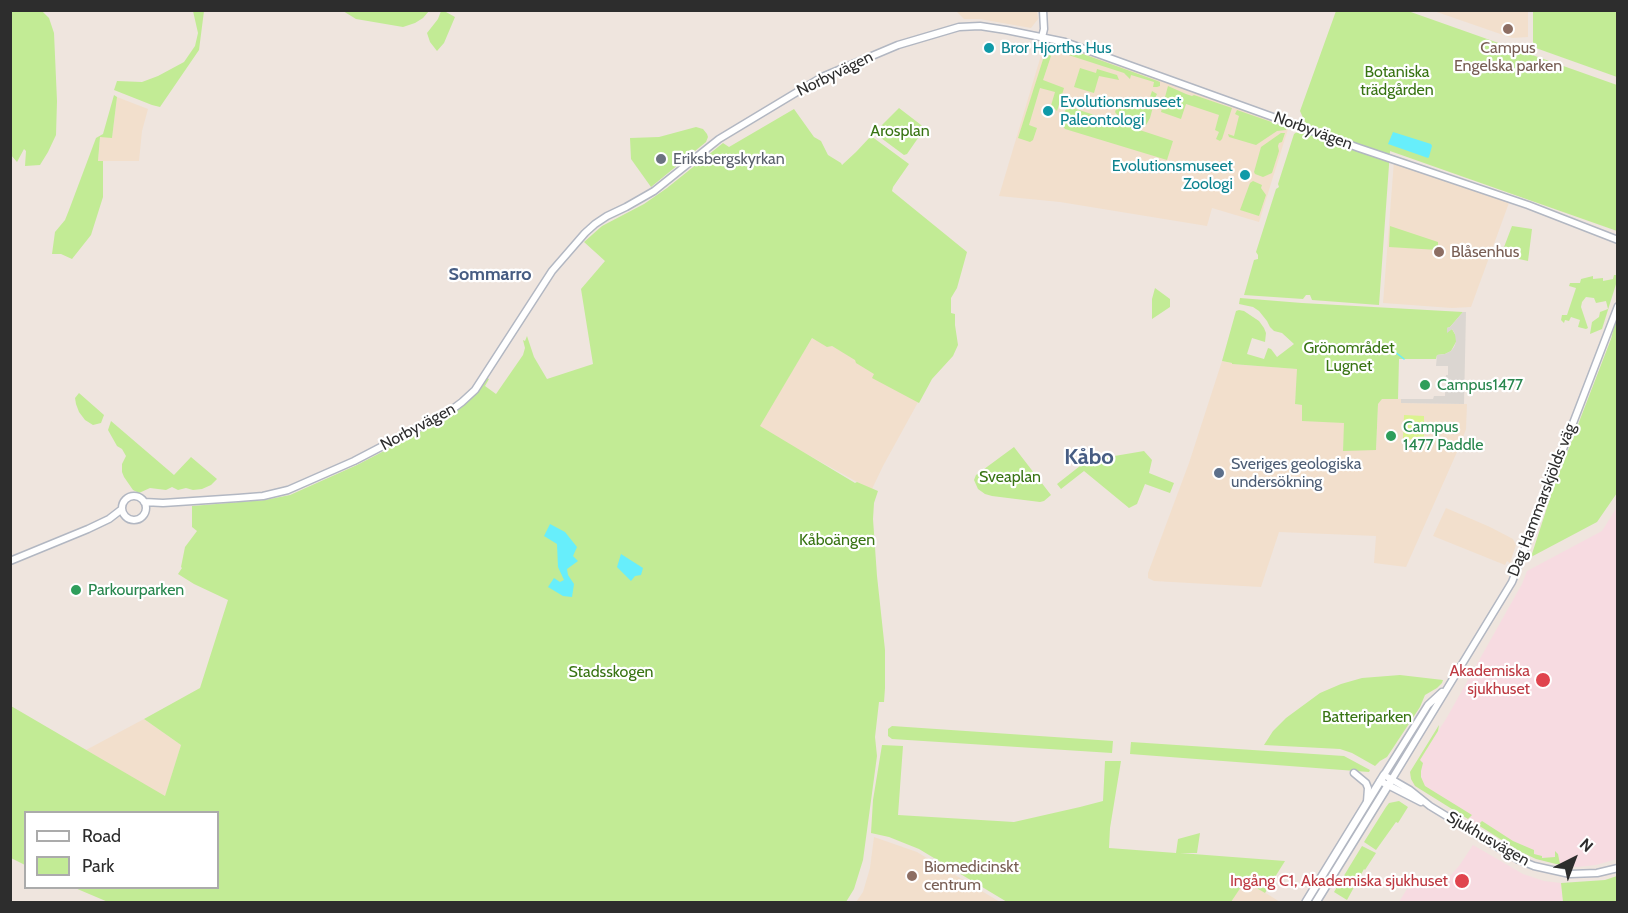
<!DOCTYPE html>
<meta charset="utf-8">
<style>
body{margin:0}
#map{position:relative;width:1628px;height:913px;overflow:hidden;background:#efe5de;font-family:Cabin,sans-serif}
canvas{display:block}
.frame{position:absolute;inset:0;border:12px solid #2d2d2d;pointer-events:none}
.legend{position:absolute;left:24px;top:811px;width:195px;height:78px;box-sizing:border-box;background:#fff;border:2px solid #ababab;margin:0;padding:8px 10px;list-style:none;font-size:18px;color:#2d2d2d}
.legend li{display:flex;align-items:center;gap:12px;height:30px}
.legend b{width:30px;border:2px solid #ababab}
.north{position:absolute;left:1544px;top:829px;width:60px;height:60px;-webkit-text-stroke:4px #fff;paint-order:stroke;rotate:42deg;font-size:16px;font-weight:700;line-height:24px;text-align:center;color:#2d2d2d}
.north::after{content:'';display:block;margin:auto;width:21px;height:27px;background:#2d2d2d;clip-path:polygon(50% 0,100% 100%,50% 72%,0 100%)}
</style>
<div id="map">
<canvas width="1628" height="913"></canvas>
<div class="frame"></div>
<ul class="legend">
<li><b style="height:8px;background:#fff"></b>Road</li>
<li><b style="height:16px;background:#c2eb95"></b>Park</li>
</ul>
<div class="north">N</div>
</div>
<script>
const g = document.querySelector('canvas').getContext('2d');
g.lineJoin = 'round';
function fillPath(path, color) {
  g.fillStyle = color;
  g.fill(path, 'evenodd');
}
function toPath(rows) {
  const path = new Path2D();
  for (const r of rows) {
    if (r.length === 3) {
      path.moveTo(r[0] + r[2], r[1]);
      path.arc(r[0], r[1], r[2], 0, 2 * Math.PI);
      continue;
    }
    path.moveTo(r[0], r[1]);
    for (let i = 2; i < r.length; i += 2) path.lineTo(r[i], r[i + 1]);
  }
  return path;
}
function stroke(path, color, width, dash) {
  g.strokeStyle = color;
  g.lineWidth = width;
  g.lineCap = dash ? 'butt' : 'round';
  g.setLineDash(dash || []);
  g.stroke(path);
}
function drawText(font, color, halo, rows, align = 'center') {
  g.font = font + ' Cabin,sans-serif';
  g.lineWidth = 4.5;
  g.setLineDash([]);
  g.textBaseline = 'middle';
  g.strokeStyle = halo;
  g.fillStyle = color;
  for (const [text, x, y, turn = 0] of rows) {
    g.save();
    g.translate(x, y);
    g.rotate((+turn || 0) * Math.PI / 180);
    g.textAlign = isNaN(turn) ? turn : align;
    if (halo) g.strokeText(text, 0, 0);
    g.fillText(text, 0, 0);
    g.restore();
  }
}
fillPath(toPath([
 [956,11,1037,11,1038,19,1031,28,980,19,964,19],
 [1434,11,1528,11,1528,37,1512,38],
 [1045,42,1064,46,1285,125,1288,129,1259,222,1212,208,1207,226,1060,202,999,196],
 [117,97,148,109,142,131,139,161,98,161,100,137,112,137],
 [1394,161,1510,200,1471,307,1452,308,1383,303],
 [812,338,832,346,922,395,883,466,872,489,857,482,758,427],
 [1222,361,1232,363,1232,364,1298,369,1295,404,1302,405,1345,423,1343,450,1376,450,1378,404,1382,399,1401,399,1402,403,1467,404,1466,429,1461,443,1406,567,1374,563,1376,536,1279,532,1261,587,1154,581,1148,578,1148,573,1189,463],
 [1446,508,1490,527,1513,539,1516,545,1510,563,1507,561,1505,565,1433,536],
 [144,719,181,745,165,797,86,750],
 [874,837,917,852,1000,902,856,902,863,892,870,868],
 [1245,880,1280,902,1231,902]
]), '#f2dfcc');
fillPath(toPath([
 [1617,507,1617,859,1596,865,1577,867,1556,864,1536,859,1521,852,1415,786,1412,782,1410,774,1446,719,1522,584,1527,571,1602,531],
 [1473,845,1523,874,1544,881,1561,883,1563,902,1399,902,1413,879,1444,883,1459,866]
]), '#f7dbe1');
fillPath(toPath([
 [10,11,42,11,49,18,54,33,57,101,56,135,48,152,40,165,25,166,26,151,24,149,17,162,11,155],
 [193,11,204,11,199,50,160,107,152,105,114,90,117,81,142,82,158,76,184,62,195,46,198,33],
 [343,11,429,11,423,18,415,23,403,27,356,19],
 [441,11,447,11,446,12,455,17,444,43,437,51,430,42,427,33,438,19],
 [1336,11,1408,11,1617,85,1617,231,1390,151,1379,305,1312,300,1310,295,1306,295,1303,299,1244,295,1254,260,1258,259,1258,255,1256,252,1276,189,1279,187,1278,184,1294,134,1297,132,1300,133,1305,122,1300,111],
 [1533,11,1617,11,1617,77,1533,47],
 [1051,45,1061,46,1155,80,1160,82,1160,86,1157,87,1153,87,1154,82,1131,75,1130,79,1124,73,1053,50,1043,80,1064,88,1057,111,1055,109,1050,109,1055,92,1040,88,1029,125,1037,128,1033,140,1030,142,1018,138,1046,50],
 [1080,68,1096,73,1097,69,1117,75,1119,80,1099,76,1094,93,1074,87],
 [1168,86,1186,94,1192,96,1194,95,1232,108,1222,139,1220,141,1216,139,1219,132,1215,130,1219,115,1186,104,1181,119,1161,112],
 [1152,91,1157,94,1156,96,1150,118,1146,125,1138,125,1139,122,1124,117,1123,119,1118,116,1115,112,1119,101,1146,109],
 [114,95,117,97,112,138,100,137,98,161,103,161,103,197,91,235,72,259,61,254,52,254,55,232,65,220,69,210,96,138,103,134],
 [1070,107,1173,141,1167,160,1065,129,1062,125,1063,115,1066,109],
 [899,108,925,128,907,154,904,155,877,135,875,132],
 [794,109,814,137,821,141,828,155,841,163,842,165,856,152,871,136,909,164,893,187,892,191,967,252,957,288,951,298,951,313,955,314,955,325,958,345,953,356,932,379,919,403,872,378,874,374,856,363,855,360,832,346,827,347,812,338,760,426,855,483,857,482,878,491,874,503,873,519,877,576,885,650,885,688,884,702,879,702,875,737,877,756,863,860,854,889,846,902,108,902,75,888,218,888,218,812,26,812,25,865,11,858,11,706,165,796,181,745,144,719,200,688,228,600,194,584,178,574,182,568,181,567,185,547,197,531,192,527,192,506,265,500,290,495,357,465,411,437,449,416,462,407,487,378,489,379,485,386,496,394,523,355,525,348,523,340,525,341,527,336,534,357,547,379,593,364,581,289,605,261,584,242,602,226,644,204,667,188,723,143,729,147],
 [1237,110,1286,127,1286,130,1277,131,1256,145,1229,137,1228,134,1234,136,1239,116,1235,114],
 [696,127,703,129,707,134,708,137,706,142,651,187,631,159,630,138,659,137],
 [1281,133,1285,133,1282,142,1279,143,1278,146,1279,151,1272,173,1263,177,1255,174,1254,172,1261,147],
 [1253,181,1262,185,1261,188,1266,195,1259,216,1240,210,1250,183],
 [1390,226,1438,242,1438,250,1389,247],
 [1512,226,1532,229,1528,261,1501,255],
 [1614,275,1617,275,1617,281,1602,329,1590,334,1592,322,1599,317,1600,312,1608,309,1606,301,1596,303,1594,298,1586,297,1582,302,1581,307,1588,328,1586,329,1578,327,1580,320,1571,317,1569,321,1565,320,1564,323,1561,320,1562,315,1567,315,1576,288,1569,286,1570,283,1580,283,1581,279,1593,276,1593,279,1603,278,1603,281,1613,279],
 [1155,288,1170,299,1170,307,1152,319,1152,299],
 [1240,298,1302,303,1463,312,1450,327,1447,328,1447,332,1452,329,1456,336,1456,342,1451,351,1445,354,1437,355,1436,359,1399,359,1398,399,1382,399,1378,404,1376,450,1343,451,1344,423,1302,421,1302,405,1295,404,1297,369,1232,364,1232,363,1222,361,1236,311,1239,310,1244,311,1259,321,1264,328,1266,333,1265,342,1252,338,1247,354,1264,359,1268,348,1271,349,1277,357,1294,344,1282,333,1274,331,1270,327,1267,321,1259,311,1253,307,1239,304],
 [1617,316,1617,493,1597,522,1531,557,1552,492,1611,339],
 [79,393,104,415,101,423,93,425,85,420,79,412,76,404,75,398],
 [111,421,174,475,191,457,217,479,211,485,202,489,193,490,186,488,178,490,172,487,166,490,150,488,139,493,133,490,124,477,122,472,122,464,126,456,122,449,117,446,108,430],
 [1014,447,1051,495,1044,501,1040,502,992,496,985,494,978,489,974,480,976,475],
 [1144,451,1152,460,1149,473,1174,483,1170,493,1145,484,1137,504,1129,508,1084,471,1061,489,1057,484,1080,466,1079,462],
 [1400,675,1443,680,1442,683,1437,688,1425,695,1420,707,1387,757,1380,761,1375,766,1352,753,1340,749,1264,745,1273,731,1286,718,1320,693,1341,684,1362,678],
 [1439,725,1438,731,1420,760,1423,763,1421,771,1421,777,1425,786,1472,815,1468,819,1415,786,1411,779,1410,772],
 [892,726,1113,741,1112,753,892,739,888,736,888,729],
 [1131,742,1344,756,1370,770,1369,772,1130,754],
 [882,745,903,746,898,815,1014,822,1080,807,1103,801,1105,761,1121,761,1110,828,1109,848,1176,853,1178,839,1200,833,1197,853,1180,853,1285,861,1265,893,1245,881,1231,902,1007,902,919,849,889,837,871,833,873,800],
 [1399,801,1408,807,1398,823,1396,822,1376,850,1364,842,1386,807,1389,803],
 [1482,821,1513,841,1534,850,1534,854,1542,856,1542,858,1555,857,1555,851,1558,854,1560,864,1556,864,1536,859,1521,852,1478,825],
 [1362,846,1376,853,1365,870,1364,869,1347,900,1334,892],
 [1617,876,1617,902,1563,902,1561,883,1605,880]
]), '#c2eb95');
fillPath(toPath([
 [1404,415,1424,416,1424,440,1403,439]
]), '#dbf390');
fillPath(toPath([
 [1463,312,1466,312,1464,404,1401,403,1401,399,1433,399,1434,396,1445,396,1446,375,1448,375,1448,366,1436,366,1437,355,1445,354,1451,351,1454,347,1456,342,1455,334,1452,329,1447,333,1447,328,1450,327]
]), '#dbd6d1');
fillPath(toPath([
 [1393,132,1431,144,1432,146,1429,157,1428,158,1388,144],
 [550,524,565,532,577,547,573,556,578,561,567,569,568,575,574,584,572,597,563,596,548,587,554,578,560,582,564,580,558,567,557,544,544,536],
 [621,554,643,568,641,575,635,576,631,581,617,567]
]), '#67eefb');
stroke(toPath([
 [1390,348,1404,359]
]), '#67eefb', 1.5);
const tertiary = toPath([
 [1042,37,1044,29,1043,10],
 [134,508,12],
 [144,502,163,503,238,498,263,496,288,490,354,461,450,411,462,402,475,390,552,271,585,233,595,224,607,216,626,207,654,191,719,139,822,77,898,45,959,27,980,26,1006,30,1065,42,1359,148,1528,205,1618,240],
 [10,561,88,529,109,519,122,509],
 [1442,692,1428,705,1384,775,1410,790,1430,806,1517,859,1534,866,1570,874,1597,873,1618,868],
 [1354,773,1366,783,1368,788,1367,802],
 [1392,779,1512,582,1618,306],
 [1380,781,1421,802]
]);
const secondary = toPath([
 [1306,902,1384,775],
 [1316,902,1392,779]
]);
stroke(tertiary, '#b2b7c2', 9);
stroke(secondary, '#b2b7c2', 10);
stroke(tertiary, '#fff', 6);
stroke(secondary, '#fff', 7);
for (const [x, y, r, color] of [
 [1508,29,6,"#8d6e63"],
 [989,48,6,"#0f9aa8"],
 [1048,111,6,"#0f9aa8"],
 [661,159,6,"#6b7280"],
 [1245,175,6,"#0f9aa8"],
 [1439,252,6,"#8d6e63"],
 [1425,385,6,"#2e9e5b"],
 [1391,436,6,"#2e9e5b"],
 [1219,473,6,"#5c6f8a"],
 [76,590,6,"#2e9e5b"],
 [1543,680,8,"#e0444e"],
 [912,876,6,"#8d6e63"],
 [1462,881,8,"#e0444e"]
]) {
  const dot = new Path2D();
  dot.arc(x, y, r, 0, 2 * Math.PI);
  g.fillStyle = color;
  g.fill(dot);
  stroke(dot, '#fff', 2);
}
drawText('16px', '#0d838f', '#fff', [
 ["Bror Hjorths Hus",1001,48],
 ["Evolutionsmuseet",1060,102],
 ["Paleontologi",1060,120],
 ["Evolutionsmuseet",1233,166,"right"],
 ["Zoologi",1233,184,"right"]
], 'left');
drawText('16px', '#785e54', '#fff', [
 ["Campus",1508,48,"center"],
 ["Engelska parken",1508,66,"center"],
 ["Blåsenhus",1451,252],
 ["Biomedicinskt",924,867],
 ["centrum",924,885]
], 'left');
drawText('16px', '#387413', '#fff', [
 ["Botaniska",1397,72],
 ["trädgården",1397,90],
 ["Arosplan",900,131],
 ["Grönområdet",1349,348],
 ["Lugnet",1349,366],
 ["Sveaplan",1010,477],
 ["Kåboängen",837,540],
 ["Stadsskogen",611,672],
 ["Batteriparken",1367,717]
]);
drawText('16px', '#2d2d2d', '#fff', [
 ["Norbyvägen",835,74,-26],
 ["Norbyvägen",1313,131,20],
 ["Norbyvägen",418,427,-28],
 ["Dag Hammarskjölds väg",1542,500,-69],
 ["Sjukhusvägen",1488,839,30]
]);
drawText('16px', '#5b616d', '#fff', [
 ["Eriksbergskyrkan",673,159]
], 'left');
drawText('16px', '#27864d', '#fff', [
 ["Campus1477",1437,385],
 ["Campus",1403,427],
 ["1477 Paddle",1403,445],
 ["Parkourparken",88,590]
], 'left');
drawText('16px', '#4e5e75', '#fff', [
 ["Sveriges geologiska",1231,464],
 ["undersökning",1231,482]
], 'left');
drawText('16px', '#be3a42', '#fff', [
 ["Akademiska",1530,671],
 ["sjukhuset",1530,689],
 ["Ingång C1, Akademiska sjukhuset",1448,881]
], 'right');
drawText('bold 18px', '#475d83', '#fff', [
 ["Sommarro",490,275]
]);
drawText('bold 22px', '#475d83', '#fff', [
 ["Kåbo",1089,458]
]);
</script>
